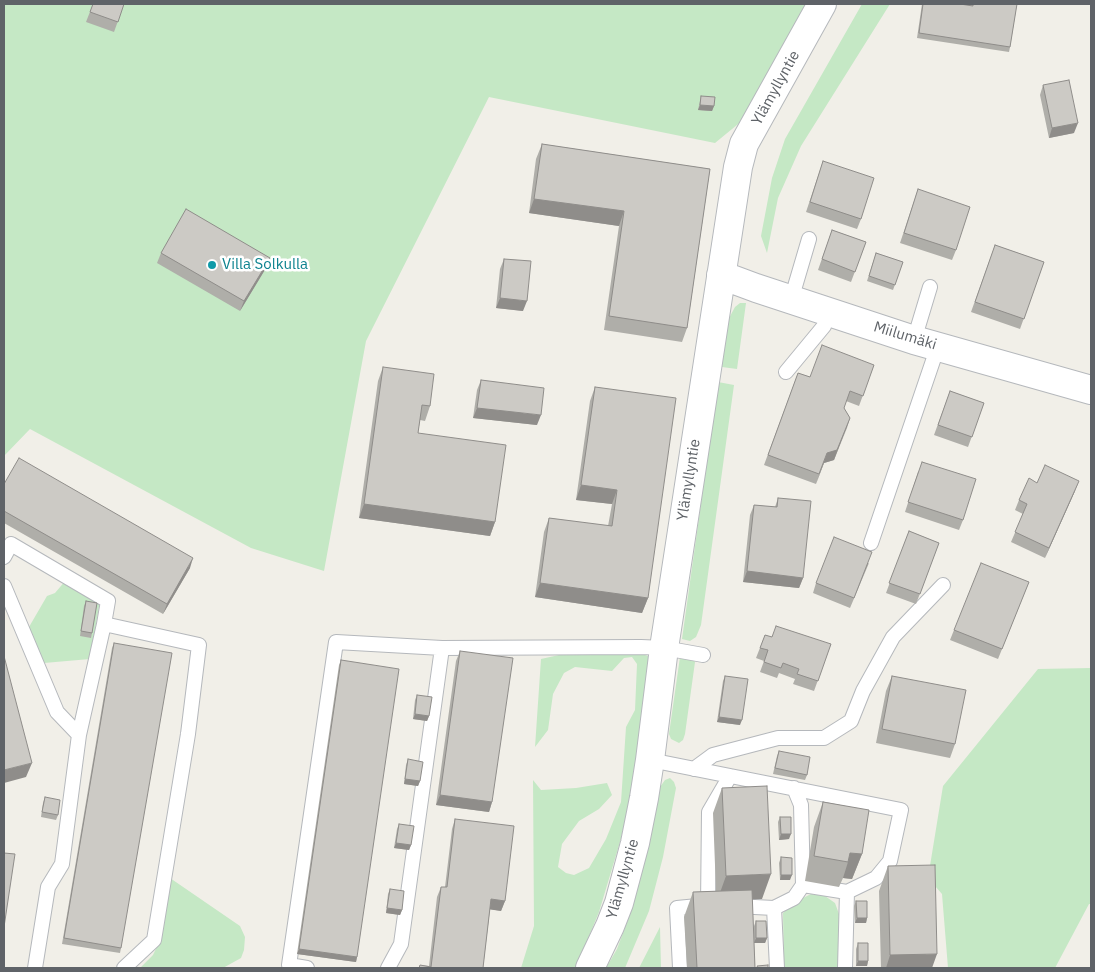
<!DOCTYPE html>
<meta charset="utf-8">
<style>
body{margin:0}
#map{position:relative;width:1095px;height:972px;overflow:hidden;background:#f1efe8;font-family:"IBM Plex Sans",sans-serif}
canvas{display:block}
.frame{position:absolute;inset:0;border:5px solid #5f6368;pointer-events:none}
</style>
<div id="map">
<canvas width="1095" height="972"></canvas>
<div class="frame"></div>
</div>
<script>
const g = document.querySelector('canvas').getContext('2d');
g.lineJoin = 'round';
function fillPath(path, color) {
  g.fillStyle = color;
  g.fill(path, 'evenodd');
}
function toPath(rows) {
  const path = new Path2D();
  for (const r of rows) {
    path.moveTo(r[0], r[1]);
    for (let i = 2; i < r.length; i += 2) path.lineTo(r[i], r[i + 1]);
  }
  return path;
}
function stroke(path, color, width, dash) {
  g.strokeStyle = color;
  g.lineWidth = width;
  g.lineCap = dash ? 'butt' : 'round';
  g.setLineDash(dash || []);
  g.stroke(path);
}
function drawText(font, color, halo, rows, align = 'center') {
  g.font = font + ' "IBM Plex Sans",sans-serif';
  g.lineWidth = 5;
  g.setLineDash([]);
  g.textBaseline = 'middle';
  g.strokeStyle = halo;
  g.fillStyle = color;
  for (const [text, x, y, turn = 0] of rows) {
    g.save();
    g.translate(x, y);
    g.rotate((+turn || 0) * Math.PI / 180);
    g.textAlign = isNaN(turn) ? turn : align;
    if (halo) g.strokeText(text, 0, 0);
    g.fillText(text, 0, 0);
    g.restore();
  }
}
fillPath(toPath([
 [4,4,806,4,743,120,715,143,489,97,366,341,324,571,251,548,30,429,4,456],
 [862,4,890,4,801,146,778,198,767,253,761,236,772,178,785,139],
 [740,303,746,303,737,369,722,367,728,320,735,307],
 [718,382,734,385,701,625,696,637,690,641,682,639],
 [66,580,100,601,90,659,44,663,29,627,47,596,55,593],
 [577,651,639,653,648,656,651,662,634,784,620,842,599,912,576,968,521,968,534,926,533,780,541,790,576,788,607,783,612,795,599,809,579,821,562,844,558,867,566,873,574,875,589,868,606,839,621,802,626,727,635,710,637,664,632,657,624,658,612,671,575,667,564,673,553,694,548,730,535,747,541,659],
 [680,657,691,658,695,662,685,734,683,740,679,743,671,739,669,734],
 [1091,668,1091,904,1089,904,1055,968,948,968,942,894,928,878,943,786,1038,669],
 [670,778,674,782,676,788,663,857,649,911,625,968,606,968,617,949,633,906,647,852,660,787,665,780],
 [170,878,240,926,245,937,244,950,241,958,223,968,140,968,153,955,162,936],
 [811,894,825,896,835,903,839,914,838,968,784,968,783,913,793,903],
 [660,927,661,968,639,968]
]), '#c5e8c5');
const lane = toPath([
 [791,300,809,239],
 [914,340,930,287],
 [786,372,824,326,828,312],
 [871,543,938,346],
 [4,557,11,544,108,601,104,624],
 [4,586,57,712,79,735],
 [650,760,901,810,890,861,876,878,847,892,845,968],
 [694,769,713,755,778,738,824,738,851,721,863,691,893,637,943,585],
 [794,788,801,805,803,885,847,892],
 [735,906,774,908,794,898,803,885],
 [774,908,777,968],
 [35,968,48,887,62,864,79,735,104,624,199,645,188,734,154,940,124,968],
 [307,968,289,965,336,642,442,648,641,647,664,648,703,655],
 [388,968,401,944,442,648],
 [680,968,677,908,708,905,709,812,730,776]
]);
const street = toPath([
 [721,275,756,288,914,340,1091,390],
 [590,968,610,926,619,903,635,843,644,798,650,760,664,648,738,167,744,144,822,4]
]);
stroke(lane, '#b5b8bc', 16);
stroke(street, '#b5b8bc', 30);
stroke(lane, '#fff', 14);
stroke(street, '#fff', 28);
fillPath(toPath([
 [93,4,124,4,114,32,86,22],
 [922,4,960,4,972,5,972,4,1017,4,1010,47,1009,52,917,38],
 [1043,85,1074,133,1049,138,1040,95],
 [701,96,714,106,712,111,698,110,700,101],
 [542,144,710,169,687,328,682,342,604,330,619,226,529,213,536,159],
 [823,161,861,219,857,229,806,212],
 [918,189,956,250,952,260,900,243],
 [832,230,866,242,851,282,818,270],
 [995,245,1044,262,1020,329,971,312],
 [161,253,270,258,266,268,240,311,157,263],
 [876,253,903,262,893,290,867,281],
 [504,259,523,311,496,308,500,269],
 [874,365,859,406,846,401,844,408,850,418,847,428,834,460,824,463,816,484,764,465,798,373,810,377],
 [383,367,430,406,425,421,420,420,418,433,495,522,490,536,359,518,378,381],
 [481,380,537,425,473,418,477,390],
 [595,387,648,598,642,613,535,597,544,532,549,518,608,526,612,504,576,500,590,401],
 [950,391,984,403,968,447,934,435],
 [918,472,963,520,959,530,905,512],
 [1037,483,1075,491,1045,558,1011,542,1023,514,1015,510,1019,500],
 [4,484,190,568,163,614,4,523],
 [778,498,803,578,799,588,743,582,750,515,754,505,775,507],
 [909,531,939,543,916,604,886,593],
 [869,563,850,608,813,593,816,583],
 [1029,582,998,659,950,640,954,630],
 [86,601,92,633,91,638,80,636,84,606],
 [765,635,772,637,831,644,814,691,793,684,795,679,779,673,777,678,760,672,764,661,756,658],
 [114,643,121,948,120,953,62,944,112,648],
 [460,651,492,802,489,812,436,805,456,661],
 [341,660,357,957,356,962,297,954,339,665],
 [725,676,740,725,717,722,723,681],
 [892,676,955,744,950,758,876,743,886,691],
 [417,695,429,716,427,721,413,719,415,700],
 [779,751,807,775,805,780,773,774,777,756],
 [408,759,420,781,418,786,404,784,406,765],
 [722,788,762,899,752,899,755,968,687,968,684,917,693,892,716,891,713,813],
 [45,797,58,815,56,820,41,817,43,803],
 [823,802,862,854,852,879,843,878,839,887,805,881,814,827],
 [780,817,789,839,779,840,778,822],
 [455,819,505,901,501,911,490,909,483,968,419,968,420,965,429,966,437,897,441,887,445,887,452,829],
 [399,824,411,845,409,850,394,848,397,829],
 [781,857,790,880,780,880,779,863],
 [888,866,932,968,881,968,879,891],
 [390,889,402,910,400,915,386,913,388,894],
 [856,901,867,918,866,923,855,923,854,906],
 [756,921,767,938,765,943,754,943,754,926],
 [858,943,868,961,867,966,856,966,856,949]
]), '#afaea9');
fillPath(toPath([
 [700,105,714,106,712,111,698,110],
 [1078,123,1074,133,1049,138,1052,128],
 [534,199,624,211,619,226,529,213],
 [270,258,266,268,240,311,244,301],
 [500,298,527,301,523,311,496,308],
 [477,408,541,415,537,425,473,418],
 [850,418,834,460,824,463,816,484,827,453],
 [1079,481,1075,491,1045,558,1049,548],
 [581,485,617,490,612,504,576,500],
 [364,504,495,522,490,536,359,518],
 [193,558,190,568,163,614,167,604],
 [747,571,803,578,799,588,743,582],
 [540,583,648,598,642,613,535,597],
 [415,714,429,716,427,721,413,719],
 [719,717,742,720,740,725,717,722],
 [32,763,26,777,4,783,4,770],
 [405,779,420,781,418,786,404,784],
 [440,795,492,802,489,812,436,805],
 [781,834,791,834,789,839,779,840],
 [396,843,411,845,409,850,394,848],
 [850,853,862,854,852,879,843,878,848,862],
 [771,874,762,899,717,901,726,876],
 [781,875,792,875,790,880,780,880],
 [491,899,505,901,501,911,487,909],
 [387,908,402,910,400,915,386,913],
 [857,918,867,918,866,923,855,923],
 [756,938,767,938,765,943,754,943],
 [299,949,357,957,356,962,297,954],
 [937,954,932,968,886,968,890,955],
 [858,961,868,961,867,966,856,966]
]), '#8f8d8a');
const building = toPath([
 [93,4,124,4,118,22,90,12,93,4],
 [923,4,960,4,973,6,973,4,1017,4,1010,47,919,33,923,4],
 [1069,80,1078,123,1052,128,1043,85,1069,80],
 [701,96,715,97,714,106,700,105,701,96],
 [542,144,710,169,687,328,609,316,624,211,534,199,542,144],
 [823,161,874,178,861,219,810,202,823,161],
 [918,189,970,207,956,250,904,233,918,189],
 [186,209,270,258,244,301,161,253,186,209],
 [832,230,866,242,855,272,822,259,832,230],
 [995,245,1044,262,1024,319,975,302,995,245],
 [876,253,903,262,895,285,869,276,876,253],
 [504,259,531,261,527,301,500,298,504,259],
 [822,345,874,365,863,396,850,391,844,408,850,418,837,450,827,453,819,474,768,455,798,373,810,377,822,345],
 [383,367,434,374,430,406,422,405,418,433,506,445,495,522,364,504,383,367],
 [481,380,544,388,541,415,477,408,481,380],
 [595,387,676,398,648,598,540,583,549,518,612,526,617,490,581,485,595,387],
 [950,391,984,403,972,437,938,425,950,391],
 [19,458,193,558,167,604,4,511,4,484,19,458],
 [922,462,976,479,963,520,908,502,922,462],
 [1045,465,1079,481,1049,548,1015,532,1027,504,1019,500,1029,478,1037,483,1045,465],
 [778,498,811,501,803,578,747,571,754,505,777,507,778,498],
 [909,531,939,543,920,594,889,583,909,531],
 [834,537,872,552,854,598,816,583,834,537],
 [981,563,1029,582,1002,649,954,630,981,563],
 [86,601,97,603,92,633,81,631,86,601],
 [776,626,831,644,818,681,797,674,799,669,783,663,781,668,764,662,768,650,760,648,765,635,772,637,776,626],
 [114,643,172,653,121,948,64,938,114,643],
 [460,651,513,658,492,802,440,795,460,651],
 [4,656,32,763,4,770,4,656],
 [341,660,399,669,357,957,299,949,341,660],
 [725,676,748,679,742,720,719,717,725,676],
 [892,676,966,690,955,744,882,729,892,676],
 [417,695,432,697,429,716,415,714,417,695],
 [779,751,810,757,807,775,775,768,779,751],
 [408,759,423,762,420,781,405,779,408,759],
 [767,786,771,874,726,876,722,788,767,786],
 [45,797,60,800,58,815,42,812,45,797],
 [823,802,869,810,862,854,850,853,848,862,814,856,823,802],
 [780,817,791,817,791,834,781,834,780,817],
 [455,819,514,826,505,901,491,899,483,968,419,968,420,965,431,967,441,887,447,887,455,819],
 [399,824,414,826,411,845,396,843,399,824],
 [4,853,15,854,4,927,4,853],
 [781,857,792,858,792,875,781,875,781,857],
 [935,865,937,954,890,955,888,866,935,865],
 [390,889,404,891,402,910,387,908,390,889],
 [752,890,755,968,697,968,693,892,752,890],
 [856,901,867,901,867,918,857,918,856,901],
 [756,921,766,921,767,938,756,938,756,921],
 [858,943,868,943,868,961,858,961,858,943],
 [768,965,768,968,758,968,757,966,768,965]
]);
fillPath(building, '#cccac5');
stroke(building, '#8f8d8a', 1);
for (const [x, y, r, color] of [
 [212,265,5,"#0f9aa8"]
]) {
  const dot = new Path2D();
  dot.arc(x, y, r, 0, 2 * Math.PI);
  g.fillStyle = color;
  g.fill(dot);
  stroke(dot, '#fff', 2);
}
drawText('15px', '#5f6368', '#fff', [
 ["Ylämyllyntie",776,88,-61],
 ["Miilumäki",905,336,17],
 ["Ylämyllyntie",689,480,-81],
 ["Ylämyllyntie",623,879,-74]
]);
drawText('15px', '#0d838f', '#fff', [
 ["Villa Solkulla",222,265]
], 'left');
</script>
